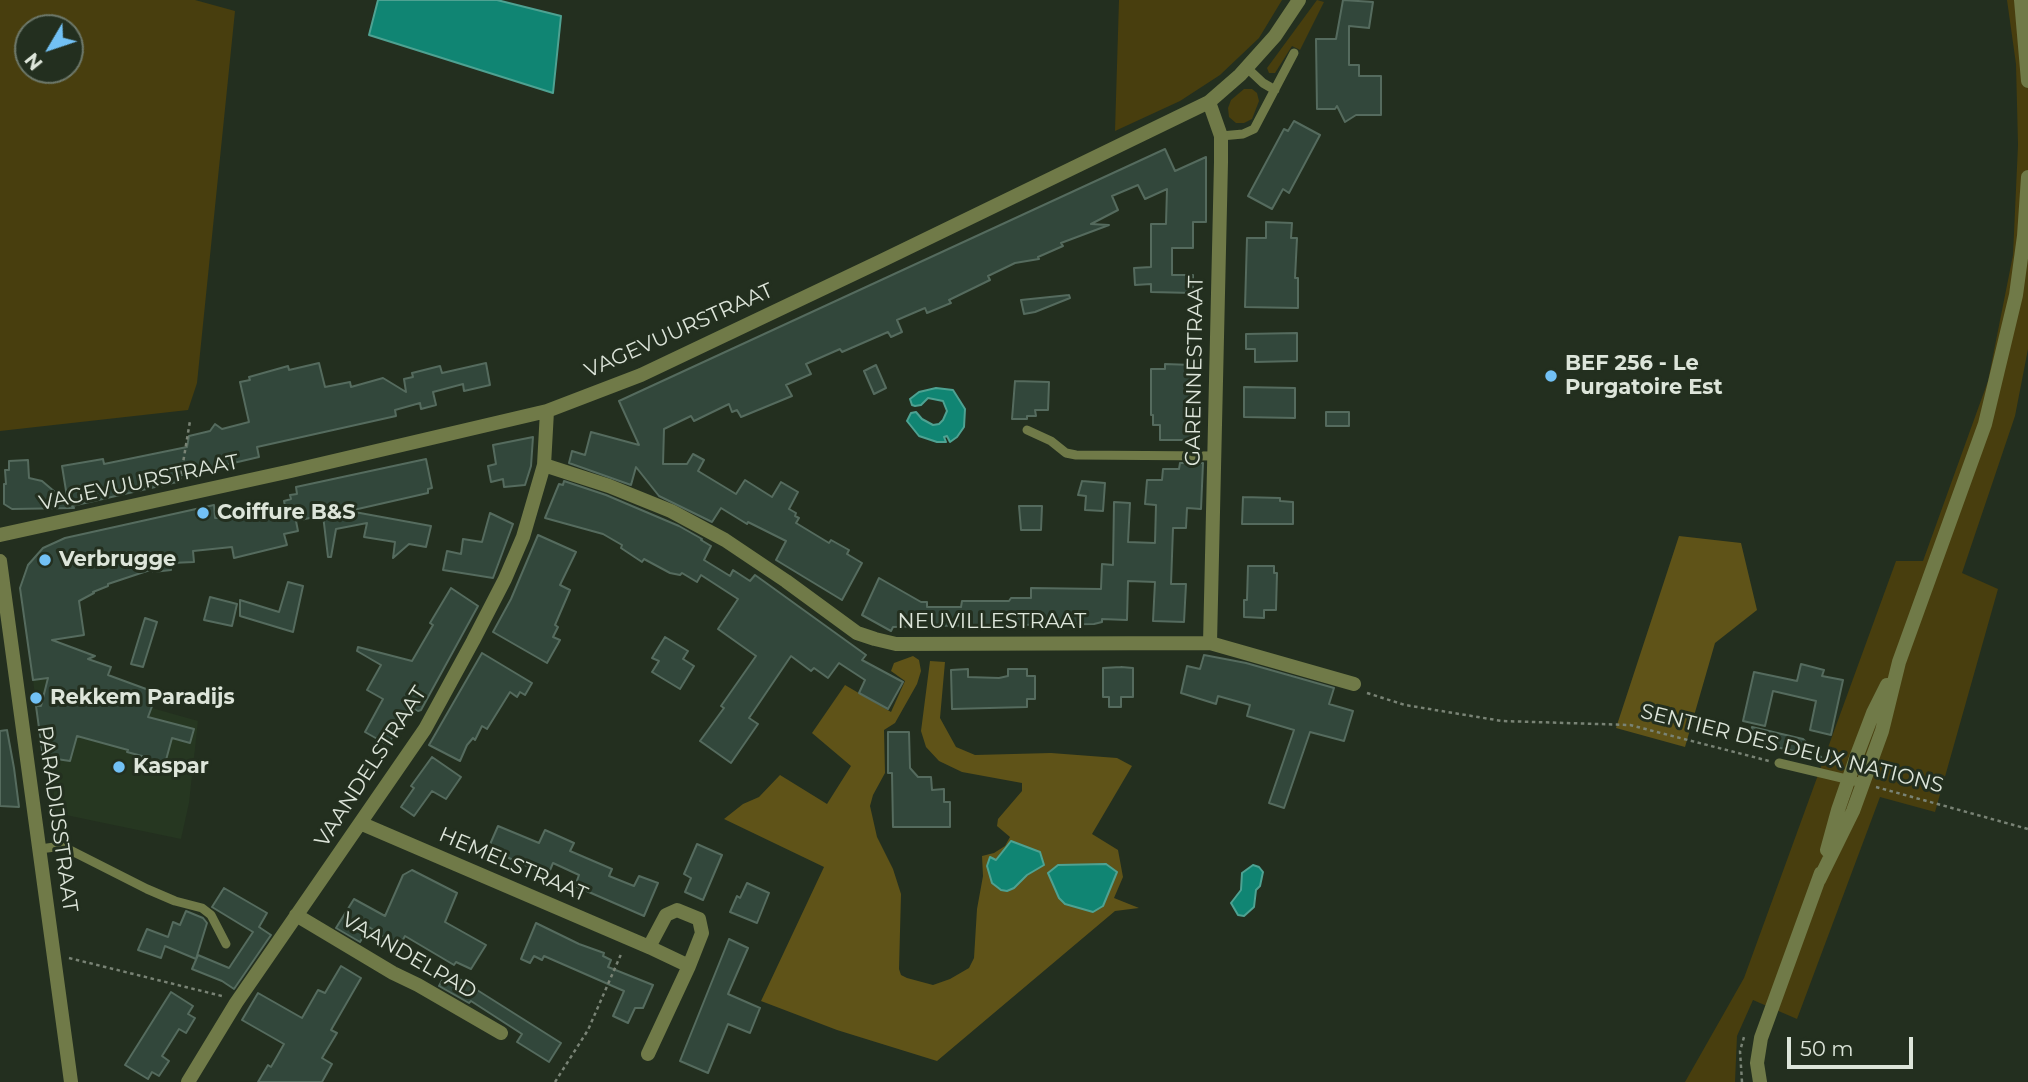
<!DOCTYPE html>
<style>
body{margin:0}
#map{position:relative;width:2028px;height:1082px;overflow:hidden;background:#232f1f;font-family:Montserrat,sans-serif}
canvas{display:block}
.north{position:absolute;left:14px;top:14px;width:70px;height:70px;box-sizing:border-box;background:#232f1f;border:2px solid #6d786a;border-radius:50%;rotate:231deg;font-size:19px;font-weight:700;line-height:28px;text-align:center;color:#dde5da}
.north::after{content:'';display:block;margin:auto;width:24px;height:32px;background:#72c1f5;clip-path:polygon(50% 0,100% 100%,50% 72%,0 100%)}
.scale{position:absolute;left:1787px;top:1037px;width:126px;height:32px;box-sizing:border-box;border:4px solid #dde5da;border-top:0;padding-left:9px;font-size:21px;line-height:24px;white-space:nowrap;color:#dde5da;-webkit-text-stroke:5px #232f1f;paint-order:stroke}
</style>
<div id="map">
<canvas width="2028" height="1082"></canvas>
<div class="north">N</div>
<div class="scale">50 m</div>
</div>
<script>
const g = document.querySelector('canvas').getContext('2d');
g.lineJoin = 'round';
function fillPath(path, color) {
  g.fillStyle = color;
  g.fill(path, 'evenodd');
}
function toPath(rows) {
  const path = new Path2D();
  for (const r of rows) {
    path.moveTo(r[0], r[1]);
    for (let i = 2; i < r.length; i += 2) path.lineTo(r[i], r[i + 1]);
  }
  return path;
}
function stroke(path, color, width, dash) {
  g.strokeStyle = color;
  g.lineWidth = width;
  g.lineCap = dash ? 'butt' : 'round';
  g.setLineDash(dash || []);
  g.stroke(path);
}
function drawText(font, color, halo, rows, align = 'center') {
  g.font = font + ' Montserrat,sans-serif';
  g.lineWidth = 6;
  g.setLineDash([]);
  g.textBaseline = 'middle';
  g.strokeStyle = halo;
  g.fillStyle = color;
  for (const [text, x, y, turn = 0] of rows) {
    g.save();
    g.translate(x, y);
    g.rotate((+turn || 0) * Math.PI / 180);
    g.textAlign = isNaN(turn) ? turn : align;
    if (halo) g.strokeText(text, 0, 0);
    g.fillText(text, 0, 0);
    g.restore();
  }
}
fillPath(toPath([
 [46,678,198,721,189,803,181,839,56,813,52,779,46,778,33,680]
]), '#263721');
fillPath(toPath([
 [0,0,195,0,235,11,197,383,188,410,0,431],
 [28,28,70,28,70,70,28,70],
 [1119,0,1282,0,1259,38,1220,75,1180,101,1115,131],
 [1317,0,1324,2,1300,50,1292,46,1275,73,1269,73,1267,68],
 [2007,0,2028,0,2028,349,2015,416,1962,573,1998,589,1935,812,1880,797,1797,1019,1753,1000,1737,1036,1735,1082,1685,1082,1744,978,1896,561,1923,561,1988,381,2013,255,2018,145,2016,64],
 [1244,89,1252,89,1257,93,1259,101,1252,119,1244,123,1236,123,1229,117,1228,108,1231,100]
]), '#483e0e');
fillPath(toPath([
 [1679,536,1741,543,1757,610,1715,643,1685,747,1616,728],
 [913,656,919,660,921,671,917,684,895,723,884,730,885,773,873,795,870,806,877,837,893,869,901,894,899,969,901,975,907,978,933,985,950,979,969,968,974,958,977,909,983,876,982,856,994,853,1005,846,1010,837,997,826,998,819,1022,791,1022,783,962,772,939,761,926,747,921,731,930,661,945,662,940,718,956,747,975,755,1051,753,1117,758,1132,766,1092,834,1118,850,1123,877,1114,898,1139,908,1115,911,937,1061,837,1030,761,1001,824,867,724,819,743,804,759,797,780,775,827,804,851,766,812,733,845,685,891,712,905,681,891,671,894,663]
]), '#5f5318');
const water = toPath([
 [378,0,497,0,561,16,553,93,369,35,378,0],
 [936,388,953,390,965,409,964,427,957,437,950,442,947,436,944,437,946,442,937,442,919,436,907,421,911,413,916,412,922,419,933,425,939,424,943,420,947,411,943,401,928,398,921,405,915,406,912,405,910,399,919,392,936,388],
 [1011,841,1040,852,1044,865,1027,875,1014,888,1007,891,1001,890,992,883,987,866,990,857,996,860,1011,841],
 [1106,864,1117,872,1103,906,1093,912,1065,904,1059,898,1048,873,1058,865,1106,864],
 [1253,865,1259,867,1263,872,1260,886,1256,890,1254,907,1244,916,1238,915,1231,903,1241,890,1242,873,1253,865]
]);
fillPath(water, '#108573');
stroke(water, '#4ea292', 2);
const building = toPath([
 [1343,0,1373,2,1369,28,1349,26,1349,65,1359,65,1359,76,1381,76,1381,115,1356,115,1345,122,1337,106,1335,109,1317,109,1316,39,1336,39,1343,0],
 [1294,121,1320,135,1289,193,1283,189,1272,209,1248,196,1284,129,1288,131,1294,121],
 [1165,149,1175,171,1206,157,1206,222,1193,222,1193,248,1172,248,1172,275,1193,275,1193,293,1151,292,1151,284,1135,285,1134,268,1151,267,1151,224,1166,224,1167,189,1145,199,1138,185,1112,196,1118,210,1091,224,1109,225,1061,243,1063,246,1038,257,1039,259,1015,263,988,276,990,280,949,300,951,303,927,313,925,308,897,320,902,332,891,337,888,332,842,352,840,349,806,364,811,374,786,385,792,396,741,417,737,410,732,412,729,404,694,421,691,416,664,429,663,464,687,464,693,454,704,460,698,471,736,494,745,480,772,497,781,482,798,492,789,509,796,513,795,516,799,518,796,523,829,543,831,540,849,550,847,554,862,563,842,600,776,560,786,541,748,522,747,524,721,508,712,522,659,496,636,467,631,485,569,463,572,451,585,455,591,432,639,445,619,401,1165,149],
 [1266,222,1292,223,1291,238,1297,238,1295,278,1298,278,1298,308,1245,307,1247,238,1266,238,1266,222],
 [1069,295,1070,298,1035,312,1024,314,1021,300,1069,295],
 [1297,333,1297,361,1255,362,1255,349,1246,349,1246,334,1297,333],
 [319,363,325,387,350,382,351,387,383,378,406,392,404,379,413,377,412,373,440,366,442,373,486,363,490,385,464,391,463,384,433,392,436,405,421,409,420,403,395,410,396,416,257,447,259,457,178,476,177,482,72,506,74,508,12,509,4,504,4,484,6,484,5,470,9,470,9,461,28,460,29,478,42,481,68,503,62,466,103,459,104,464,187,447,189,436,210,431,215,424,222,429,249,422,240,382,250,380,249,377,288,366,289,370,319,363],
 [1165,364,1192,365,1190,412,1192,412,1192,440,1160,440,1160,425,1153,425,1153,415,1151,415,1151,369,1165,369,1165,364],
 [876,365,886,388,874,394,864,371,876,365],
 [1015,381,1049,382,1048,410,1035,410,1036,416,1027,416,1027,419,1012,419,1015,381],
 [1244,387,1295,388,1295,418,1244,417,1244,387],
 [1326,412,1349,412,1349,426,1326,426,1326,412],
 [533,437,531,466,525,485,504,487,503,479,491,482,488,466,496,464,493,445,533,437],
 [426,459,432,488,428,489,428,493,349,511,431,526,426,547,409,544,393,558,395,542,364,537,367,523,336,529,331,557,328,557,323,515,296,521,298,531,284,534,287,545,234,558,232,547,193,551,194,562,171,563,171,570,153,572,153,569,108,584,108,586,93,592,94,593,79,601,84,635,52,640,95,656,88,659,111,667,108,675,157,693,148,717,194,729,190,743,172,738,163,771,140,764,142,756,127,752,128,750,77,736,70,761,43,757,36,706,41,706,48,678,33,680,20,588,28,565,43,548,65,538,214,505,215,518,229,518,285,506,284,501,291,499,290,495,297,494,296,487,426,459],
 [1180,463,1203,463,1201,509,1187,508,1186,528,1173,528,1171,584,1186,584,1184,622,1153,621,1155,582,1128,581,1127,620,1102,619,1102,622,1094,624,927,626,893,627,891,631,862,615,879,578,921,602,927,602,927,607,961,607,962,601,1009,601,1011,598,1031,598,1031,588,1101,589,1102,564,1113,565,1114,502,1130,503,1128,542,1155,543,1156,505,1145,504,1147,480,1162,480,1163,469,1179,469,1180,463],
 [564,481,606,495,679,526,702,539,701,540,711,546,704,560,730,576,733,570,750,581,755,575,762,580,866,655,862,660,903,682,888,709,859,693,865,680,839,663,828,678,814,668,811,671,791,656,749,718,758,724,731,763,700,741,724,708,721,706,756,656,718,629,738,599,701,575,697,582,682,573,680,575,670,573,644,559,642,562,621,548,622,545,603,534,545,518,559,484,563,485,564,481],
 [1082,481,1105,483,1103,511,1085,510,1086,496,1078,495,1082,481],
 [1243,497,1280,498,1280,501,1293,502,1293,524,1242,524,1243,497],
 [1019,506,1042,506,1041,530,1021,530,1019,506],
 [490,513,513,524,493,578,443,570,447,551,461,554,463,539,482,542,490,513],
 [538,535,576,552,560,585,570,590,555,625,558,627,553,637,560,640,547,663,493,632,511,599,538,535],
 [1248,566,1274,566,1274,573,1277,573,1276,610,1264,610,1264,618,1244,617,1244,600,1247,600,1248,566],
 [288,582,303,586,293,632,240,616,240,600,279,612,288,582],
 [451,588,478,606,421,710,418,711,409,706,388,745,365,732,383,699,367,690,381,665,357,651,358,647,412,661,433,625,430,623,451,588],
 [210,597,237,604,232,626,204,620,210,597],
 [145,618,157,622,143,667,131,664,145,618],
 [665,637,688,651,683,659,694,666,680,689,652,672,659,661,652,658,665,637],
 [482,653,532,683,525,695,520,692,517,697,510,692,487,729,482,726,475,740,473,738,467,745,460,761,429,745,482,653],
 [1204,655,1246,663,1334,688,1329,704,1353,711,1344,741,1310,732,1284,808,1269,803,1294,730,1247,716,1250,705,1218,696,1216,704,1181,693,1187,666,1200,669,1204,655],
 [1801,664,1824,670,1822,676,1843,680,1831,735,1810,730,1816,701,1773,691,1765,726,1743,721,1754,672,1797,681,1801,664],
 [1121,667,1133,668,1133,697,1121,697,1121,707,1109,707,1109,697,1103,697,1103,668,1121,667],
 [968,669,968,677,999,678,1008,676,1008,669,1027,669,1027,676,1035,676,1035,699,1027,699,1027,707,952,709,951,670,968,669],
 [1752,727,1803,739,1821,757,1749,741,1752,727],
 [7,730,14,768,19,807,0,806,0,731,7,730],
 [888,732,909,732,910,768,918,777,931,777,932,790,944,789,944,802,950,802,950,827,893,827,892,773,888,773,888,732],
 [432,757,461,777,446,799,432,791,414,816,401,807,414,788,411,786,432,757],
 [498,826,539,843,545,830,574,843,570,851,612,869,609,876,634,886,639,876,658,883,644,916,575,886,579,875,553,863,548,875,488,849,498,826],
 [697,844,722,855,703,900,685,892,691,878,684,874,697,844],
 [412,870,457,893,445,922,486,945,471,969,456,962,454,965,405,936,399,947,369,927,360,942,336,928,354,899,385,916,403,875,412,870],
 [747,883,769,893,757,923,730,912,737,896,740,898,747,883],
 [224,888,267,913,259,927,271,935,234,989,222,981,192,969,198,955,229,968,253,932,212,907,224,888],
 [186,911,203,918,207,923,196,959,165,946,161,958,138,950,147,929,168,937,173,922,180,925,186,911],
 [536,923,579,944,604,953,603,956,611,960,608,967,653,985,643,1008,635,1008,628,1023,613,1016,624,991,544,956,542,960,534,956,530,963,521,959,536,923],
 [729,939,748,948,728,994,760,1008,750,1033,728,1024,708,1073,680,1061,729,939],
 [341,966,361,978,331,1030,337,1033,322,1058,332,1064,322,1082,258,1082,268,1065,271,1067,284,1044,242,1020,258,993,302,1018,318,990,325,993,341,966],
 [447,971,561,1043,549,1062,517,1042,522,1034,471,1001,469,1003,439,986,447,971],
 [171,992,193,1006,188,1014,195,1018,186,1033,179,1029,162,1056,169,1061,159,1076,152,1072,148,1079,125,1065,171,992]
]);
fillPath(building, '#32473b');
stroke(building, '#556b5e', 2);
stroke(toPath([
 [180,481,190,421],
 [1367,693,1405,705,1502,721,1630,725,1769,761],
 [1876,787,2028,829],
 [69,958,222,996],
 [555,1082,588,1030,622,952],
 [1742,1082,1740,1051,1744,1037]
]), '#798375', 2.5, [3.5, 3.5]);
stroke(toPath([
 [1246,67,1263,83,1275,90],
 [1221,136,1243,134,1254,129,1294,53],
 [1027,430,1051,441,1066,453,1076,455,1214,456],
 [1779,763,1863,783],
 [40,849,62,846,147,889,175,901,202,908,211,915,226,944]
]), '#707a48', 9);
stroke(toPath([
 [2021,0,2028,81],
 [1209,102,1221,136,1221,162,1210,643],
 [544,465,609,486,671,511,725,540,786,581,857,633,875,639,896,644,1210,643,1354,684],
 [0,535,291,471,547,411,641,375,881,261,1209,102,1240,75,1275,36,1299,0],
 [0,561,71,1082],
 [360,823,649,947,689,966,648,1054],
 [1827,850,1838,810,1857,755,1873,713,1887,685],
 [1819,880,1853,811,1882,731,1899,662,1985,424,2016,295,2024,236,2028,177],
 [296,915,393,973,418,985,501,1033],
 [649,947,666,915,677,910,699,919,702,933,689,966],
 [188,1082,236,1003,425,729,473,641,505,579,523,537,544,465,547,411],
 [1760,1082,1757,1063,1761,1038,1821,873]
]), '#707a48', 14);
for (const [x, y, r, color] of [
 [1551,376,7,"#72c1f5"],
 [203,513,7,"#72c1f5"],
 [45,560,7,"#72c1f5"],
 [36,698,7,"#72c1f5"],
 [119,767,7,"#72c1f5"]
]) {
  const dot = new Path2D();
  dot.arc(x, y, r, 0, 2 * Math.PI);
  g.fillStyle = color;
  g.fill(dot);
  stroke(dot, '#232f1f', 2.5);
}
drawText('21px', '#dde5da', '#232f1f', [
 ["VAGEVUURSTRAAT",679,331,-24],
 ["GARENNESTRAAT",1195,371,-89],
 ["VAGEVUURSTRAAT",139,483,-12],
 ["NEUVILLESTRAAT",992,622],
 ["SENTIER DES DEUX NATIONS",1792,749,14],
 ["VAANDELSTRAAT",371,767,-57],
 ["PARADIJSSTRAAT",57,819,82],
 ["HEMELSTRAAT",513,865,23],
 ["VAANDELPAD",409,956,30]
]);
drawText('bold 21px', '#dde5da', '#232f1f', [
 ["BEF 256 - Le",1565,364],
 ["Purgatoire Est",1565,388],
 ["Coiffure B&S",217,513],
 ["Verbrugge",59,560],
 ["Rekkem Paradijs",50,698],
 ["Kaspar",133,767]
], 'left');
</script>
